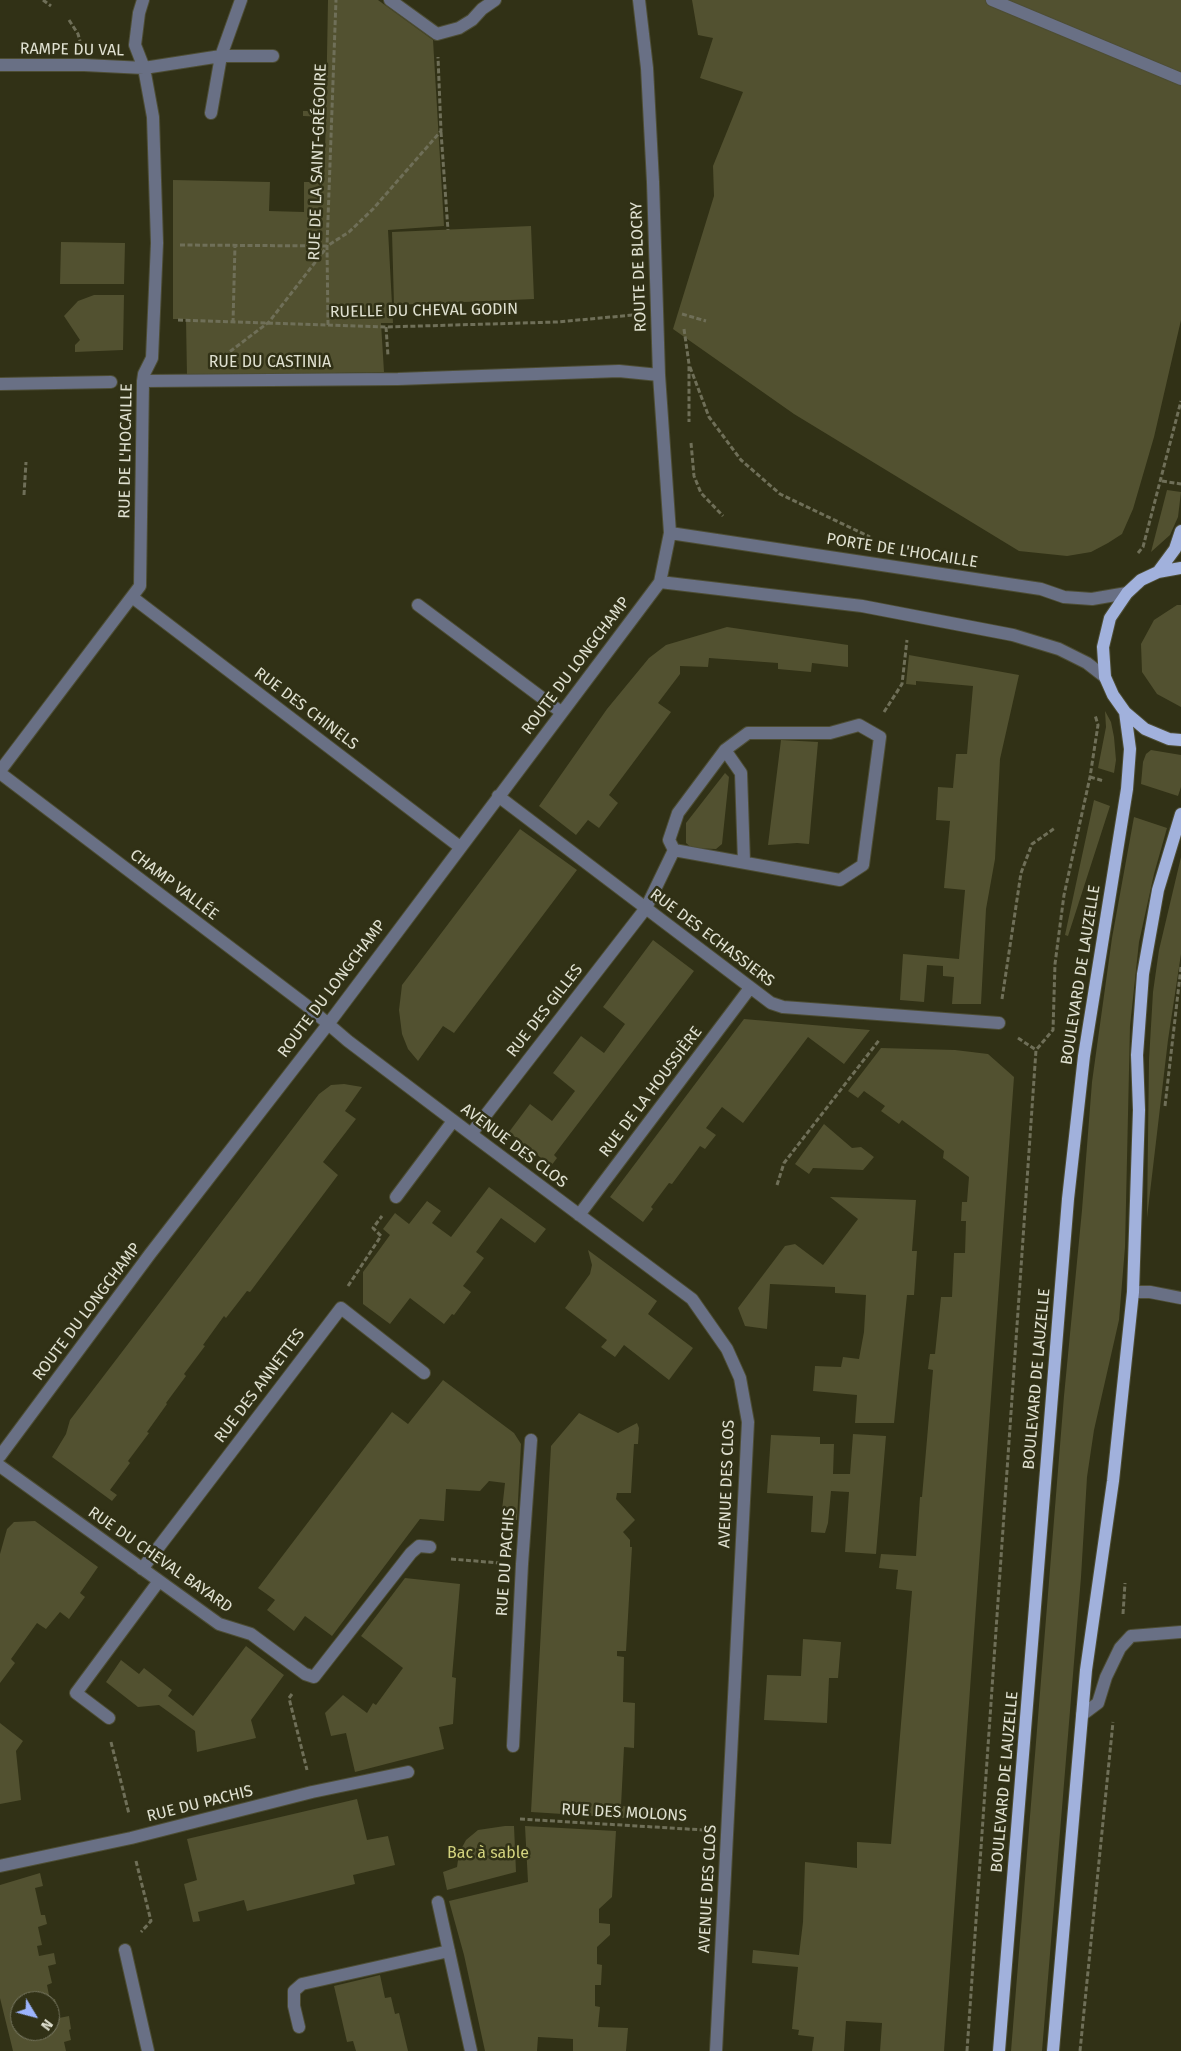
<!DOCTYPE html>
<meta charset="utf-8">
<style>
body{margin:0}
#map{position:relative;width:1181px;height:2051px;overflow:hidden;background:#313116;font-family:"Fira Sans",sans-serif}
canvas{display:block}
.north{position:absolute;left:10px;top:1991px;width:50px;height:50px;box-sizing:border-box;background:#313116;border:1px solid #777761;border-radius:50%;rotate:127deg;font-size:14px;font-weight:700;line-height:20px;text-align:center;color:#e0e1d1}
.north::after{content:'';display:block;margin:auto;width:18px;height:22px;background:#9cb4fd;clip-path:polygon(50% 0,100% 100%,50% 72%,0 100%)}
</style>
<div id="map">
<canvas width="1181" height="2051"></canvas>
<div class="north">N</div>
</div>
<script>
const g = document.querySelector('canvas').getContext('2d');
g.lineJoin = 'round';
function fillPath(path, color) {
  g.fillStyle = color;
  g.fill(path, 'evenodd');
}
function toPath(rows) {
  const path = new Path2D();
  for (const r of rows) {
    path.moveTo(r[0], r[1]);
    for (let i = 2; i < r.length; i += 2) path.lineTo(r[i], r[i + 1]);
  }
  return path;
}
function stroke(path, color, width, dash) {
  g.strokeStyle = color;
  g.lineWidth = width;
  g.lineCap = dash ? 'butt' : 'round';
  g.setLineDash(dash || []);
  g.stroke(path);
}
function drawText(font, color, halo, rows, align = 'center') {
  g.font = font + ' "Fira Sans",sans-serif';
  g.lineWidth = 5;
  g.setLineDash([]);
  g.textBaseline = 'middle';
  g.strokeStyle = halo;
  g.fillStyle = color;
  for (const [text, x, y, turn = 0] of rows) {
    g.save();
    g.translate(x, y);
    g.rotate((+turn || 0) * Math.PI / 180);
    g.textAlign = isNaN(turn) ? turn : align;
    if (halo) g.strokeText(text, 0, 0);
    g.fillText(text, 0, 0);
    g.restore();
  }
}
fillPath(toPath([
 [328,0,378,0,433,40,444,226,388,230,393,323,381,323,384,372,187,376,186,319,173,319,173,180,270,182,269,211,304,212,304,182,324,182,326,117,303,116,303,111,326,111],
 [692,0,1181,0,1181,320,1154,437,1133,509,1122,534,1108,543,1091,552,1067,556,1019,551,794,414,673,329,714,196,713,166,743,92,700,78,713,38,698,35],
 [531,226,534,299,394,305,392,232],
 [61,242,125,243,124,284,60,284],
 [94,295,124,295,123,350,75,352,75,345,80,340,64,316,78,301],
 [1167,490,1181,492,1178,517,1170,535,1151,552],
 [1177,605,1181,605,1181,707,1157,694,1142,672,1141,644,1154,620],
 [727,627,848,645,848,667,812,663,811,672,778,669,778,663,709,658,708,667,680,666,680,674,658,703,671,712,609,795,618,803,599,828,588,820,576,835,539,806,607,709,649,658,666,645],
 [909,655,1019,675,1000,759,995,859,986,909,981,1004,952,1004,954,977,943,976,943,966,927,965,924,1002,900,1000,903,954,959,959,965,890,944,888,950,821,936,820,938,787,953,788,956,754,967,754,973,686,916,681,916,685,906,684],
 [1105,711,1111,722,1114,737,1116,760,1114,773,1098,768,1106,727],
 [781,740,818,742,809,844,797,843,768,845],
 [1151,750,1181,755,1181,787,1178,796,1141,784,1143,762,1146,754],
 [725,773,729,777,722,844,716,849,692,848,686,843,686,823],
 [1094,800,1110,806,1068,936,1065,935],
 [1134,817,1167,828,1154,874,1139,942,1130,1026,1125,1247,1119,1320,1094,1430,1087,1477,1081,1577,1042,2051,1011,2051,1064,1396,1082,1210,1092,1082,1112,938],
 [520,829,577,870,454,1033,443,1026,418,1061,408,1049,402,1034,399,1010,402,985],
 [1181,857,1181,954,1168,1040,1147,1218,1149,1060,1153,992,1159,950],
 [653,940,694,971,554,1155,557,1158,551,1166,509,1132,530,1104,552,1121,575,1091,553,1073,581,1036,604,1053,625,1024,603,1007],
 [744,1019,870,1030,844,1064,808,1037,743,1123,722,1107,706,1128,716,1135,705,1149,700,1146,672,1184,669,1183,651,1207,653,1209,643,1222,610,1197],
 [881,1048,955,1050,988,1054,1014,1077,944,2051,880,2051,882,2023,846,2021,844,2051,812,2051,814,2037,798,2035,799,2030,792,2029,798,1967,752,1963,753,1950,799,1955,803,1922,805,1862,857,1868,857,1842,891,1844,912,1591,896,1589,898,1570,879,1568,881,1554,916,1556,920,1497,922,1497,933,1370,928,1369,930,1354,935,1354,941,1297,952,1297,954,1253,965,1253,966,1221,961,1221,962,1202,967,1202,969,1177,943,1158,944,1151,902,1120,899,1124,881,1111,885,1106,864,1091,858,1098,848,1091],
 [344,1084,362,1087,345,1111,356,1119,323,1162,338,1175,250,1292,247,1291,226,1318,224,1316,203,1345,205,1346,184,1374,186,1376,166,1403,167,1404,147,1432,149,1433,128,1461,130,1463,110,1490,117,1495,112,1501,52,1457,66,1434,70,1420,319,1094,331,1085],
 [824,1124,852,1148,861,1147,874,1157,863,1170,813,1168,809,1174,795,1164],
 [489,1187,546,1229,535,1243,501,1218,476,1252,484,1258,463,1286,471,1292,454,1315,452,1314,444,1324,410,1298,390,1324,363,1304,363,1272,390,1235,383,1229,395,1213,409,1224,427,1201,441,1211,432,1223,451,1237],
 [830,1197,916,1200,912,1251,917,1251,914,1295,907,1295,894,1423,855,1423,857,1395,813,1391,815,1366,841,1367,843,1357,859,1359,864,1332,866,1295,835,1293,835,1287,770,1284,767,1329,745,1326,738,1308,785,1246,795,1244,823,1265,858,1219],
 [588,1250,657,1301,648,1314,693,1348,669,1380,624,1345,615,1357,601,1347,607,1340,565,1308,590,1274,592,1265],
 [443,1380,514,1433,521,1444,517,1520,501,1519,505,1483,489,1481,480,1491,446,1489,444,1521,420,1519,332,1636,305,1616,294,1631,267,1610,275,1600,258,1588,392,1412,408,1424],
 [579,1413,618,1433,637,1423,639,1428,638,1444,634,1444,631,1493,617,1493,616,1499,635,1520,623,1532,630,1540,630,1547,632,1547,626,1651,617,1651,617,1656,624,1657,623,1702,635,1703,634,1748,624,1747,621,1806,672,1810,673,1821,531,1812,551,1446],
 [853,1434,886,1436,876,1554,845,1552,849,1492,831,1491,828,1523,825,1533,811,1532,813,1496,767,1493,771,1435,820,1437,820,1444,834,1444,833,1474,850,1474],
 [35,1521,98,1567,80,1593,85,1597,69,1619,60,1612,46,1629,37,1623,11,1659,15,1663,0,1683,0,1554,7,1529,14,1522],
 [405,1578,460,1584,452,1677,456,1678,453,1724,439,1727,444,1749,355,1772,346,1733,331,1736,325,1713,343,1695,367,1713,373,1703,376,1705,403,1668,361,1636],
 [803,1639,841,1642,838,1678,829,1678,827,1723,764,1720,767,1675,801,1676],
 [246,1646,284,1675,251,1720,256,1738,197,1752,195,1731,159,1705,138,1707,106,1682,121,1660,139,1674,144,1668,172,1690,168,1696,193,1716],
 [0,1723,23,1741,16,1751,21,1800,0,1804],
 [357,1799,367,1840,388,1836,395,1865,353,1875,355,1884,247,1911,244,1900,198,1912,200,1921,193,1922,184,1884,197,1880,187,1839],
 [505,1826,514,1826,516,1872,447,1890,443,1872,457,1867,459,1853,466,1840,478,1830],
 [525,1826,616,1831,612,1897,599,1909,599,1923,610,1924,610,1935,597,1947,597,1964,602,1965,601,1985,595,1985,595,2006,600,2007,598,2027,628,2028,626,2051,573,2051,573,2039,538,2037,537,2051,485,2051,464,1955,449,1901,528,1882],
 [40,1873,43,1886,35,1888,41,1915,45,1915,47,1924,38,1927,42,1945,37,1946,39,1956,54,1953,56,1964,48,1966,52,1983,47,1985,50,2000,55,1999,59,2018,69,2016,71,2029,69,2030,71,2040,64,2042,66,2051,13,2051,0,1998,0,1885],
 [20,2001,50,2001,50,2031,20,2031],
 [380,1975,385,1998,391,1997,395,2014,399,2013,408,2051,356,2051,353,2041,347,2042,334,1986]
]), '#525130');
const minor = toPath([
 [241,0,221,56,273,56],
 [390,0,437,34,459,28,472,20,482,9,495,0],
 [992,0,1181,79],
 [0,65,84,65,144,68,221,56,211,113],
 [143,381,398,379,619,371,659,375],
 [0,384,111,382],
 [670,533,1041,589,1064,597,1092,599,1127,593],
 [660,582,862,606,1013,635,1059,649,1087,663,1105,677],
 [132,597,460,847],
 [418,605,561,712],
 [859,725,880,737,863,865,840,880,674,850,669,840,678,813,725,750,748,733,830,733,859,725],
 [725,750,741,773,744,862],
 [0,771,140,586,143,381,144,374,152,358,157,243,153,117,144,68,135,45,139,13,143,0],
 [0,773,306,1005,348,1041,471,1134,692,1299,727,1349,740,1378,748,1422,716,2051],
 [498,796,771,1003,783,1007,999,1023],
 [471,1134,646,908,674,850],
 [396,1197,453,1121],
 [579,1215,750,988],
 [1133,1292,1150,1292,1181,1298],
 [0,1456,150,1254,329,1023,660,582,670,533,659,375,653,182,647,68,639,0],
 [0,1466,219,1624,251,1634,305,1674,314,1677,411,1553,419,1546,430,1547],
 [142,1569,341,1308,424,1373],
 [1082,1715,1098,1703,1106,1677,1120,1648,1131,1636,1181,1632],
 [109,1718,76,1693,159,1581],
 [513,1746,522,1564,531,1440],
 [0,1866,131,1838,312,1792,408,1772],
 [438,1902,471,2051],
 [125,1950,148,2051],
 [299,2027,294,2006,294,1991,302,1984,449,1951]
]);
const major = toPath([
 [1181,568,1158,572,1141,580,1127,593,1110,618,1103,647,1105,677,1113,695,1125,712,1145,729,1169,739,1181,740],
 [1158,572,1175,549,1181,531],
 [999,2051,1068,1199,1084,1056,1127,789,1130,749,1125,712],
 [1053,2051,1086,1670,1113,1481,1133,1292,1139,1110,1137,1055,1143,974,1158,890,1181,814]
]);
stroke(minor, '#4d4d34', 14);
stroke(major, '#4d4d34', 14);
stroke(toPath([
 [43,0,51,6],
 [69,20,78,34,80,41],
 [441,132,448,230],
 [180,245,327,246,349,232,373,209,441,131,438,57],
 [682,314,706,321],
 [178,320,386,327,557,322,633,315],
 [233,323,235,245],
 [328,325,327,246,336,0],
 [386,327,388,356],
 [684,329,689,364,689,422],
 [224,356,269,322,327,247],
 [690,367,709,417,741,460,780,494,870,537],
 [691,443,694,476,701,493,723,516],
 [1162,481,1181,484],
 [24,495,26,462],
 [1138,553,1143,547,1181,401],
 [884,712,902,684,907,640],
 [1090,777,1104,781],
 [1002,999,1021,873,1032,844,1055,828],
 [1018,1038,1036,1050],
 [1165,1106,1181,967],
 [777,1185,784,1163,880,1039],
 [348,1286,381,1236,373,1228,382,1216],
 [451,1559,499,1563],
 [1123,1614,1125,1583],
 [292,1694,289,1698,307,1770],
 [111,1742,129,1814],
 [520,1819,704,1830],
 [136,1861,151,1921,141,1932],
 [967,2051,1036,1050,1053,1030,1055,964,1064,895,1090,777,1098,725,1095,715],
 [1080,2051,1113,1722]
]), '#6f6f58', 3, [5, 2.5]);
stroke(minor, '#697085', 12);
stroke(major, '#a1b1dc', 12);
drawText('16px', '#e0e1d1', '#313116', [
 ["RAMPE DU VAL",72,50,1],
 ["RUE DE LA SAINT-GRÉGOIRE",318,162,-88],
 ["ROUTE DE BLOCRY",639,267,-92],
 ["RUELLE DU CHEVAL GODIN",424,311,-1],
 ["RUE DU CASTINIA",270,363],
 ["RUE DE L'HOCAILLE",126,451,-89],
 ["PORTE DE L'HOCAILLE",902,551,9],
 ["ROUTE DU LONGCHAMP",576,666,-53],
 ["RUE DES CHINELS",306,709,37],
 ["CHAMP VALLÉE",174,885,37],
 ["RUE DES ECHASSIERS",712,938,37],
 ["BOULEVARD DE LAUZELLE",1081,975,-81],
 ["ROUTE DU LONGCHAMP",332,989,-53],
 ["RUE DES GILLES",545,1011,-52],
 ["RUE DE LA HOUSSIÈRE",651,1092,-53],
 ["AVENUE DES CLOS",514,1146,37],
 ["ROUTE DU LONGCHAMP",87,1312,-53],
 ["BOULEVARD DE LAUZELLE",1037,1379,-85],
 ["RUE DES ANNETTES",260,1386,-53],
 ["AVENUE DES CLOS",727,1484,-88],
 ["RUE DU CHEVAL BAYARD",160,1560,35],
 ["RUE DU PACHIS",506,1562,-86],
 ["BOULEVARD DE LAUZELLE",1005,1782,-85],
 ["RUE DU PACHIS",200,1804,-14],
 ["RUE DES MOLONS",624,1813,3],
 ["AVENUE DES CLOS",708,1889,-87]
]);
drawText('16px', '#d3d37e', '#313116', [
 ["Bac à sable",488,1854]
]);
</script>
